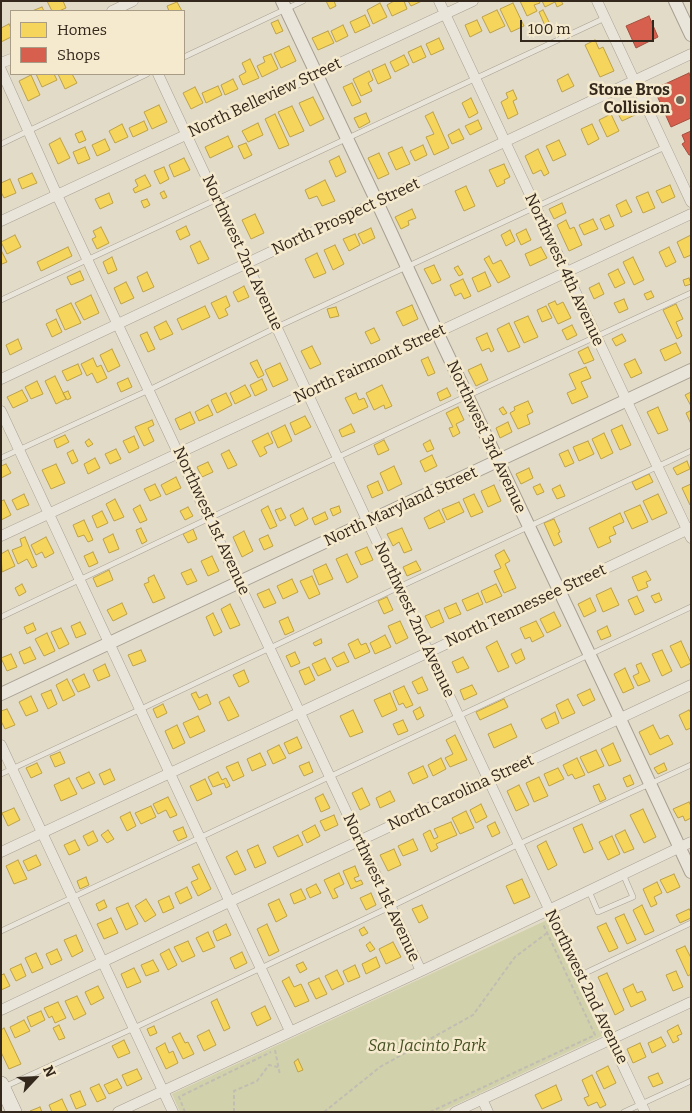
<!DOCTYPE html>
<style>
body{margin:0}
#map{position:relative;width:692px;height:1113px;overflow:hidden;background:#e2dbc8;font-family:Bitter,serif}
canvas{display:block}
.frame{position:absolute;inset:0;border:2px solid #34281c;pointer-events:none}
.legend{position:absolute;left:10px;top:10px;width:175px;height:65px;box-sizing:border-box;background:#f5eace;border:1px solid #a89c87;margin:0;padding:6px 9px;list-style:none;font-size:15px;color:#34281c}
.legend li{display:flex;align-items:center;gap:10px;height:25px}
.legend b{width:25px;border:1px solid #a89c87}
.north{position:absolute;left:10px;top:1053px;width:50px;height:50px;-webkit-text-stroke:4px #f5eace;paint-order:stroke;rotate:65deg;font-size:14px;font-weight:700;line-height:20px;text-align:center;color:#34281c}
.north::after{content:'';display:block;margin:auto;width:18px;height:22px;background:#34281c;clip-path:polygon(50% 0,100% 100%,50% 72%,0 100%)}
.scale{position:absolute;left:520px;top:20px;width:134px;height:22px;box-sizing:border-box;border:2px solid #34281c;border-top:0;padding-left:6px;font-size:15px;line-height:18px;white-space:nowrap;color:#34281c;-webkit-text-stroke:4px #f5eace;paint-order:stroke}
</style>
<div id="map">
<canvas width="692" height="1113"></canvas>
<div class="frame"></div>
<ul class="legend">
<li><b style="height:14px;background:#f6d55c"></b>Homes</li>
<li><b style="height:14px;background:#d6604d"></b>Shops</li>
</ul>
<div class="north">N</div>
<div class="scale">100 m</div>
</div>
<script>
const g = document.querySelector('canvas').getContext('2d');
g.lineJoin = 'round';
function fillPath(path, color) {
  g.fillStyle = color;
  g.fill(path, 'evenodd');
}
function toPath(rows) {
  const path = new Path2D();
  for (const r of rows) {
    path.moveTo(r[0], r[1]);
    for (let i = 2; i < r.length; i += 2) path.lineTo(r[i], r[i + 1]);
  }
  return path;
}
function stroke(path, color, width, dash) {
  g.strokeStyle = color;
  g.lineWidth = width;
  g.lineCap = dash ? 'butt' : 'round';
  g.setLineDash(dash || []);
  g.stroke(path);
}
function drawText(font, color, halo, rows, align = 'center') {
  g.font = font + ' Bitter,serif';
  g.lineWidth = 5;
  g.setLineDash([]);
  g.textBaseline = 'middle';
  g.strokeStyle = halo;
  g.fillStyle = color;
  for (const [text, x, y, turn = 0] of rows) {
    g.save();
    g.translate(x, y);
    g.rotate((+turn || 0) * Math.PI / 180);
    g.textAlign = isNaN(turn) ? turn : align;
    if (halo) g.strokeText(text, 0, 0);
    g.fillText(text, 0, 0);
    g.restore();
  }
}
fillPath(toPath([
 [547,920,602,1036,440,1112,180,1112,172,1094]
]), '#d1d2ab');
const homes = toPath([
 [47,1,63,1,66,8,59,11,52,11,47,1],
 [326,1,334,1,336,6,330,9,326,1],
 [394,1,404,1,407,9,392,16,387,5,394,1],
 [408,1,422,1,411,6,408,1],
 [520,1,539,1,540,3,534,5,537,11,527,16,520,1],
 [542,1,561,1,563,4,557,7,555,2,545,7,542,1],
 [177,2,182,11,169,11,167,6,177,2],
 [380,3,387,17,373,24,367,10,380,3],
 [513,3,524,26,511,32,500,9,513,3],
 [42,7,44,11,32,11,42,7],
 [497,10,505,26,490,33,482,17,497,10],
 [543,10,551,26,546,28,539,12,543,10],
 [365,15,370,26,355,33,350,22,365,15],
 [278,20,283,31,276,34,271,23,278,20],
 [477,20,482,31,470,37,465,25,477,20],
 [9,24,11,28,11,37,1,42,1,28,9,24],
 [343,25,348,36,336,42,331,31,343,25],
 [328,31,334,43,318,50,312,38,328,31],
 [439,38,444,49,431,55,426,44,439,38],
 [595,40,599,49,603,47,614,71,600,77,585,45,595,40],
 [289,46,296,61,281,68,274,53,289,46],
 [421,46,426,57,413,63,408,52,421,46],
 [271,54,278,69,262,77,257,66,265,62,263,57,271,54],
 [404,55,409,65,395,72,390,62,404,55],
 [250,59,259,78,243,85,239,76,246,72,242,63,250,59],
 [385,64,391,78,378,84,372,70,385,64],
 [369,71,373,80,368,83,372,91,361,96,353,79,369,71],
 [36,74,54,74,57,80,42,87,36,74],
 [58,74,72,74,77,83,65,89,58,74],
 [568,74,574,86,562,92,557,80,568,74],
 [31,75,40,95,28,101,19,81,31,75],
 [233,79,238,89,225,95,221,85,233,79],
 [352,83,361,102,352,106,343,87,352,83],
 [218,86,222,95,206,103,202,93,218,86],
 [195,87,203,103,191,109,183,93,195,87],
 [513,90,517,99,513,101,518,114,508,119,501,102,508,98,506,93,513,90],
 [313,97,324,119,310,126,299,103,313,97],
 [471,98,478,113,469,118,462,103,471,98],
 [632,104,637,114,622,121,617,112,632,104],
 [159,105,167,122,152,129,144,112,159,105],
 [292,106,304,131,290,137,278,112,292,106],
 [433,112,449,148,434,155,426,137,434,134,425,116,433,112],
 [366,113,370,122,359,128,354,118,366,113],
 [275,114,289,145,279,149,265,119,275,114],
 [611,114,619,131,607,137,599,120,611,114],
 [478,120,482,129,470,135,465,126,478,120],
 [144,121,148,130,133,137,129,128,144,121],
 [258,123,263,135,248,142,242,131,258,123],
 [122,124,128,137,115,143,109,131,122,124],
 [592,124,599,139,588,145,581,129,592,124],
 [459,129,464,139,452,144,448,135,459,129],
 [82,131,86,140,79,143,75,134,82,131],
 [228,136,233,147,210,158,205,147,228,136],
 [60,138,70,158,58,164,49,144,60,138],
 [105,139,110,150,97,156,92,145,105,139],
 [559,140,566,155,553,161,546,146,559,140],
 [246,143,252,155,244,159,238,146,246,143],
 [423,145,427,155,415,161,410,151,423,145],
 [85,147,90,159,78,164,73,152,85,147],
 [402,147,410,164,396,170,388,153,402,147],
 [538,149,549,173,544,176,541,170,533,174,525,156,538,149],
 [379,153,389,174,378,179,368,158,379,153],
 [339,156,346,172,336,177,329,161,339,156],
 [184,158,190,170,174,177,169,165,184,158],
 [504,164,510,177,504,180,505,183,497,187,489,170,504,164],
 [164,167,169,179,160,184,154,171,164,167],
 [32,173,37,183,22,189,18,179,32,173],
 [145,175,151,186,135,193,133,189,138,186,135,180,145,175],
 [10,179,16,193,4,198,1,192,1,183,10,179],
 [325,180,335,201,322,206,317,196,309,199,305,190,325,180],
 [670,185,675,197,662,203,656,191,670,185],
 [466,186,475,206,464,211,455,191,466,186],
 [164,191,167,197,163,199,160,193,164,191],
 [648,192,655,208,643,213,636,197,648,192],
 [109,193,113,203,100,209,95,199,109,193],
 [147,199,150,205,144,208,141,201,147,199],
 [626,200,632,212,621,217,616,205,626,200],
 [562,203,566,213,554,219,549,209,562,203],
 [412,209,416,218,408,221,409,225,401,229,395,217,412,209],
 [255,214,264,233,251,239,242,220,255,214],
 [609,215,614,226,605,230,600,219,609,215],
 [593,219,598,229,584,235,579,225,593,219],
 [566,220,570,229,574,227,582,245,569,251,557,225,566,220],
 [186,226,190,235,180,240,176,231,186,226],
 [101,227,109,243,97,249,92,239,96,237,93,231,101,227],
 [371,228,375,238,363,244,358,234,371,228],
 [526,229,531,240,521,245,516,234,526,229],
 [510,230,515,241,506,246,501,235,510,230],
 [355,234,360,245,349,251,343,239,355,234],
 [15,235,21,247,7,254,1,242,15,235],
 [691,235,691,255,684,258,677,242,691,235],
 [200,241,209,259,198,264,190,246,200,241],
 [335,245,344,264,333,270,324,250,335,245],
 [68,247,72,256,41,271,37,262,68,247],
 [541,247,547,258,530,266,525,254,541,247],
 [669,247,676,262,666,267,659,252,669,247],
 [1,250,7,262,2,264,1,263,1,250],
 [317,253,326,273,314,278,305,259,317,253],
 [489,256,493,264,501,260,510,277,498,283,484,259,489,256],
 [112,257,117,270,108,274,103,262,112,257],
 [633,257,644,280,634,285,623,262,633,257],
 [434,265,441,280,432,284,424,269,434,265],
 [458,266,463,274,459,276,454,268,458,266],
 [618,269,625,283,615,288,608,274,618,269],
 [80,271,84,280,71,285,67,277,80,271],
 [147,272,154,287,143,292,137,277,147,272],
 [485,272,491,286,478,292,472,278,485,272],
 [689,278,691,284,685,286,683,280,689,278],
 [463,279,471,296,464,299,461,293,455,296,450,285,463,279],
 [126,282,134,298,121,304,114,288,126,282],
 [599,283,604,294,594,299,589,288,599,283],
 [244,286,249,297,238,302,233,292,244,286],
 [651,291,654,297,647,300,644,294,651,291],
 [91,295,99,313,84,320,75,303,91,295],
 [226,296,230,306,225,309,228,315,219,319,211,303,226,296],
 [624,299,628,309,619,313,614,303,624,299],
 [555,301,557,305,563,302,571,318,558,324,548,304,555,301],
 [71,303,81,323,65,330,56,310,71,303],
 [676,304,683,319,676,322,682,336,677,339,663,310,676,304],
 [412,305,418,319,403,326,396,312,412,305],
 [205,306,210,317,182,330,177,319,205,306],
 [546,306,552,318,542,322,537,310,546,306],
 [336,307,339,316,330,318,327,309,336,307],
 [528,316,538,337,524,343,514,322,528,316],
 [56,319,62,332,52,337,46,324,56,319],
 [166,321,173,334,160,340,154,327,166,321],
 [509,323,520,347,508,352,497,329,509,323],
 [572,325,577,335,567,340,562,330,572,325],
 [374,328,380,340,371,344,365,332,374,328],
 [147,332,155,349,148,352,140,335,147,332],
 [487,333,494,350,491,352,489,348,482,351,476,338,487,333],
 [622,334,626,341,616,346,612,339,622,334],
 [18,339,22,349,10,355,6,345,18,339],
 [676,343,681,353,665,361,660,350,676,343],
 [312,346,321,364,310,369,301,351,312,346],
 [588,347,594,360,584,364,578,352,588,347],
 [112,349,120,366,108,372,100,355,112,349],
 [428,357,435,373,428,376,421,360,428,357],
 [93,358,97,367,101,365,107,378,97,383,92,373,87,376,81,364,93,358],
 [635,359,642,373,631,378,624,364,635,359],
 [257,360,264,375,258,378,250,363,257,360],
 [280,363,288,380,273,387,265,370,280,363],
 [78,364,82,374,67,381,62,371,78,364],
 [481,364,488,380,476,386,468,370,481,364],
 [586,367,591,378,581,382,588,397,572,404,567,393,576,389,569,374,586,367],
 [55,376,66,399,56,404,45,381,55,376],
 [128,378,132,387,121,392,117,383,128,378],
 [262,379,267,390,255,396,250,385,262,379],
 [37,381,43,394,31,399,25,387,37,381],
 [245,385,251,396,235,404,230,393,245,385],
 [382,385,392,406,385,409,384,405,374,410,366,393,382,385],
 [447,388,451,396,440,401,437,393,447,388],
 [22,390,28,401,13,408,7,397,22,390],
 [68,391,71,398,67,400,63,393,68,391],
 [691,392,691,406,685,395,691,392],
 [226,393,232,405,217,413,211,400,226,393],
 [356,393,359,400,364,398,368,407,353,414,345,398,356,393],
 [528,401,533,412,527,415,530,424,518,429,510,413,515,410,514,407,528,401],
 [208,405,213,415,199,421,195,412,208,405],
 [458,407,464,420,456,424,460,433,453,437,449,428,453,427,446,413,458,407],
 [503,407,507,413,503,415,499,409,503,407],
 [658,407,668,430,658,434,647,412,658,407],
 [690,411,691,413,691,424,686,413,690,411],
 [190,412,195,423,180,430,175,419,190,412],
 [305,416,311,427,295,435,290,423,305,416],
 [152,420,154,425,148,428,154,441,144,446,135,427,152,420],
 [508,422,512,432,500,438,496,428,508,422],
 [351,424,355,432,342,437,339,430,351,424],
 [285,425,292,441,278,448,271,432,285,425],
 [622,425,631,445,620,450,611,430,622,425],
 [268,433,273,443,264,447,267,453,260,457,252,441,268,433],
 [604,433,613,453,601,459,592,439,604,433],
 [65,435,69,442,57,448,54,440,65,435],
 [134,436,139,448,129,453,123,441,134,436],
 [89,439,93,444,88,447,85,442,89,439],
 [384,440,389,450,378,455,374,445,384,440],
 [430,440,434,449,427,452,423,444,430,440],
 [588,441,594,454,579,461,573,447,588,441],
 [116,449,121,459,110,464,105,454,116,449],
 [73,450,78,461,72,464,67,453,73,450],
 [229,450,237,465,228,469,221,454,229,450],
 [568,450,574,463,565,467,559,454,568,450],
 [432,455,437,466,425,472,420,461,432,455],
 [95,458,100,468,88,474,84,464,95,458],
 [687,461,690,469,677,475,673,468,687,461],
 [208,462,213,472,202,477,197,467,208,462],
 [6,464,11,473,1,478,1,466,6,464],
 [56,464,65,483,51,489,42,470,56,464],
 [394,466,402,484,388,491,380,473,394,466],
 [529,468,533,478,521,484,516,474,529,468],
 [649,474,653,482,636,490,632,482,649,474],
 [176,477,181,488,166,495,161,485,176,477],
 [378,481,383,493,372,498,367,486,378,481],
 [155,484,161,496,150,501,144,489,155,484],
 [540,484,544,492,537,495,533,487,540,484],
 [691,484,691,505,690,505,682,488,691,484],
 [494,485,501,501,488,507,481,491,494,485],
 [560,485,565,496,557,499,552,489,560,485],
 [24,494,29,505,17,510,12,500,24,494],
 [474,494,483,512,471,517,463,499,474,494],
 [658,494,667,513,652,520,643,501,658,494],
 [115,499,124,517,114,521,106,504,115,499],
 [4,500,11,515,1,520,1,501,4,500],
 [459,502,464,512,447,520,442,509,459,502],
 [140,505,147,520,140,523,133,509,140,505],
 [640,505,648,522,632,529,624,512,640,505],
 [268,506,277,526,270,529,261,510,268,506],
 [339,506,341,512,333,516,330,509,339,506],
 [188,507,193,516,185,520,180,511,188,507],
 [281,508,286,518,280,521,275,510,281,508],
 [303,508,308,519,295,526,290,515,303,508],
 [439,510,445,522,429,529,424,518,439,510],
 [102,511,108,523,97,528,92,516,102,511],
 [325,512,328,519,315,525,312,518,325,512],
 [620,513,624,522,613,527,616,534,609,537,611,542,598,548,589,528,620,513],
 [554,519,560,532,558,533,562,542,554,546,544,523,554,519],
 [84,520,93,540,88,542,84,535,78,537,73,525,84,520],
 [141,528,147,541,142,544,136,530,141,528],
 [402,528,412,550,404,553,399,542,393,546,387,534,402,528],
 [193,529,197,539,188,543,183,534,193,529],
 [244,531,253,551,242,557,233,537,244,531],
 [113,534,119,549,109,553,103,539,113,534],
 [268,535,273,546,264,550,259,539,268,535],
 [25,537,37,566,32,568,27,559,18,564,12,550,22,546,20,539,25,537],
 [46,537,54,553,45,558,42,552,36,555,31,545,46,537],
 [367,547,373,560,361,565,355,552,367,547],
 [8,550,15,566,2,572,1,554,8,550],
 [504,550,510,561,505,564,516,588,504,593,494,571,501,568,495,555,504,550],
 [93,552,98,563,89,567,84,556,93,552],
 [347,554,358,577,347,583,336,559,347,554],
 [212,556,219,571,208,576,201,561,212,556],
 [416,561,421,570,407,576,403,567,416,561],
 [326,564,333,579,319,585,313,570,326,564],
 [191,569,197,581,187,585,181,573,191,569],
 [109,570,113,580,97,587,93,578,109,570],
 [646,571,651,580,646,582,648,587,638,591,632,577,646,571],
 [154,575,165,598,153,603,144,584,149,582,148,578,154,575],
 [312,576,320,594,309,599,300,581,312,576],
 [292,579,298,592,283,599,277,586,292,579],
 [22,584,26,592,19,596,15,588,22,584],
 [496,584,502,596,486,603,481,591,496,584],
 [611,588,619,605,603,612,596,595,611,588],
 [269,589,276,603,264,608,257,594,269,589],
 [478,593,483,604,467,611,462,600,478,593],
 [659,593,662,600,655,603,651,596,659,593],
 [637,596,644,611,635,615,628,600,637,596],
 [387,597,393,610,384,614,378,601,387,597],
 [590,598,596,611,584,617,578,604,590,598],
 [122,603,127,614,113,621,107,610,122,603],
 [456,603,461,614,449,619,444,608,456,603],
 [230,604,240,625,230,629,221,609,230,604],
 [439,610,444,622,431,628,425,616,439,610],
 [554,612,561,626,547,633,540,619,554,612],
 [213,613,222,632,214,636,206,617,213,613],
 [288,617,294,631,285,635,279,621,288,617],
 [400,621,408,638,396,644,388,626,400,621],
 [536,621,544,636,532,642,530,637,525,639,520,628,536,621],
 [80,622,86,634,76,638,71,626,80,622],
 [33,623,36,630,27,634,24,627,33,623],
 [607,626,611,636,601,640,597,631,607,626],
 [61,628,69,644,59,649,51,632,61,628],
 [47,633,55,651,44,656,35,639,47,633],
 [385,635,391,647,375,654,370,643,385,635],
 [321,639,322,643,315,646,313,643,321,639],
 [358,639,361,645,366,643,370,652,355,659,348,644,358,639],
 [497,641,509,667,498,672,486,647,497,641],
 [681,641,691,663,681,668,670,646,681,641],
 [30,647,36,659,24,664,19,652,30,647],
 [521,649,525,659,516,664,511,654,521,649],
 [141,650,146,661,133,666,128,655,141,650],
 [662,650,672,671,662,676,652,654,662,650],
 [295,652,300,663,291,667,286,656,295,652],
 [344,652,349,662,337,667,332,658,344,652],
 [11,654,17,667,7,671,1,658,11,654],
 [463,657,469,668,457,673,452,662,463,657],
 [325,658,331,670,318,676,312,664,325,658],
 [641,663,650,681,638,686,633,676,639,673,636,665,641,663],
 [105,664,110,676,98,681,93,670,105,664],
 [309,667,315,680,305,685,299,671,309,667],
 [625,668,634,688,623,693,614,674,625,668],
 [244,670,249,682,239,687,233,675,244,670],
 [84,674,90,687,78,692,72,680,84,674],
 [422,677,428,690,418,694,412,682,422,677],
 [67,679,75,695,63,701,56,685,67,679],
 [472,685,477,694,464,700,460,690,472,685],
 [404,686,413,705,406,708,403,703,399,705,393,691,404,686],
 [590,689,595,700,583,706,577,695,590,689],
 [51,690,57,704,48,709,41,694,51,690],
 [196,692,199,698,207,694,211,704,199,710,191,694,196,692],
 [390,693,397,710,382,717,374,700,390,693],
 [31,696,38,711,26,716,19,702,31,696],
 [229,697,239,716,228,721,219,702,229,697],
 [504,699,508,707,480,720,476,712,504,699],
 [568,699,575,713,562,719,556,705,568,699],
 [163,704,167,713,157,718,153,709,163,704],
 [420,707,424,716,417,720,413,711,420,707],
 [7,709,15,725,5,729,1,721,1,711,7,709],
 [353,710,363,732,350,737,340,716,353,710],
 [689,710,691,713,691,728,686,730,679,715,689,710],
 [555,712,559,723,546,729,541,719,555,712],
 [198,716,205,731,190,738,183,723,198,716],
 [403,720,408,731,398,735,393,724,403,720],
 [511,724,517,737,494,748,488,734,511,724],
 [177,725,185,743,173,749,165,731,177,725],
 [653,725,660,739,668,735,673,744,650,755,639,732,653,725],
 [455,735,467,760,450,767,445,758,453,754,446,740,455,735],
 [297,737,302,748,289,754,284,743,297,737],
 [613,743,621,761,609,766,601,749,613,743],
 [279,745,286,758,273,764,267,751,279,745],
 [596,750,604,766,588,773,580,757,596,750],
 [60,752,65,763,55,767,50,756,60,752],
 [260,753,266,765,252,771,247,759,260,753],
 [441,758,446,769,433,776,428,765,441,758],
 [577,758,585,775,575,779,572,774,568,776,563,765,577,758],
 [238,762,244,776,233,781,226,767,238,762],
 [309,762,313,772,304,776,299,766,309,762],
 [37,763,42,773,31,778,26,768,37,763],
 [664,763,667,770,658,774,654,768,664,763],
 [423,766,428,777,413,784,408,773,423,766],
 [558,768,564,779,549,786,544,774,558,768],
 [110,769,115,780,104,785,99,774,110,769],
 [89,772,95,783,82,789,76,778,89,772],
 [218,772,222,780,226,778,230,786,226,788,224,783,213,787,208,777,218,772],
 [630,775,634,784,627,787,623,778,630,775],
 [539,777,548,796,534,802,526,783,539,777],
 [69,778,77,794,61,801,54,785,69,778],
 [205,779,212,794,197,801,190,786,205,779],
 [599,784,606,799,600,802,593,786,599,784],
 [519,785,529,805,516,811,507,791,519,785],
 [362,788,370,805,360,810,352,793,362,788],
 [390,791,395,801,380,808,376,798,390,791],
 [323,794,330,808,321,812,315,798,323,794],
 [168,797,177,815,170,818,166,810,158,814,153,804,168,797],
 [689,802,691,806,691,818,685,821,683,816,678,818,673,809,689,802],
 [481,804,487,817,476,823,470,810,481,804],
 [151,806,156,817,141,824,135,813,151,806],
 [14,808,20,820,8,826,2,813,14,808],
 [643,809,656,837,644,843,630,815,643,809],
 [466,811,474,828,460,834,452,818,466,811],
 [130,812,136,826,127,831,120,817,130,812],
 [334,815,338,825,325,831,320,821,334,815],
 [451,822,457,835,436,844,438,848,431,852,423,834,430,830,434,839,438,837,434,829,451,822],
 [495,822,500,833,492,837,487,826,495,822],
 [582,824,593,849,584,853,573,828,582,824],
 [315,825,320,836,307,843,302,832,315,825],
 [183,827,187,837,178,841,173,831,183,827],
 [108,830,114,839,107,843,101,835,108,830],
 [625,830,634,849,624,853,615,835,625,830],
 [93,831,98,841,88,846,83,836,93,831],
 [298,835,303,845,278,857,273,847,298,835],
 [612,836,620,854,608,860,599,842,612,836],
 [413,839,418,850,403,856,398,846,413,839],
 [75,840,80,850,69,855,64,845,75,840],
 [546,841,557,865,548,870,537,846,546,841],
 [258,845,266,863,255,868,247,850,258,845],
 [394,849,401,865,388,871,380,855,394,849],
 [237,851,246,870,235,875,226,857,237,851],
 [36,855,41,865,28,871,23,861,36,855],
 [18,860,27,879,14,884,6,866,18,860],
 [199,864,211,889,198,896,191,882,198,879,192,867,199,864],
 [355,866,359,876,354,878,356,882,361,880,363,884,351,889,343,871,355,866],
 [339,873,344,884,334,889,338,897,333,899,324,880,339,873],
 [674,874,680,887,667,893,660,880,674,874],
 [86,877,89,885,80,889,77,881,86,877],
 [522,879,530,897,514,904,506,886,522,879],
 [657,882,662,893,654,897,657,904,651,907,643,889,657,882],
 [316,884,321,893,310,898,306,889,316,884],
 [187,887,192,898,180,904,175,893,187,887],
 [301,889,306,899,294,904,290,894,301,889],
 [371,893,376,905,366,910,360,898,371,893],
 [169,896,174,908,163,913,158,901,169,896],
 [146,899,156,915,145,922,135,906,146,899],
 [279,899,287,916,276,922,268,904,279,899],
 [104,900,107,907,99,911,96,904,104,900],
 [128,903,138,924,126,930,116,908,128,903],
 [422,905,428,918,419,923,412,909,422,905],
 [642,905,654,931,645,935,633,910,642,905],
 [689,909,691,912,691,918,680,923,676,915,689,909],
 [624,914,636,940,627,944,615,918,624,914],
 [111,918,118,933,104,939,97,924,111,918],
 [606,923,618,948,609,952,597,927,606,923],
 [226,924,231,935,217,941,213,931,226,924],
 [267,924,279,951,269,956,257,929,267,924],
 [364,927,368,933,362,936,359,930,364,927],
 [208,932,215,947,203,952,196,938,208,932],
 [76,935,83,951,72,957,64,940,76,935],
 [188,941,195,956,182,962,174,947,188,941],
 [370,942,375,949,370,952,366,945,370,942],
 [393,942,401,957,386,964,379,949,393,942],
 [685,946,691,958,691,974,688,976,676,950,685,946],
 [57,949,62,960,51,965,46,954,57,949],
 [169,949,177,965,168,970,160,954,169,949],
 [242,952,247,963,235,969,230,958,242,952],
 [36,953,43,968,32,973,25,958,36,953],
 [376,957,380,967,366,974,362,964,376,957],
 [153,960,159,971,146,976,141,965,153,960],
 [303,962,307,969,300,973,296,965,303,962],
 [21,964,26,976,16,981,10,969,21,964],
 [355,965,360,977,348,982,343,971,355,965],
 [134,968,141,982,127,988,121,974,134,968],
 [337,970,344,984,332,990,325,976,337,970],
 [676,971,683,987,673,991,666,975,676,971],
 [607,973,624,1010,615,1015,598,977,607,973],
 [4,974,10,986,1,990,1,975,4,974],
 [289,977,294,987,301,984,309,1001,295,1007,282,981,289,977],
 [319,978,327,994,316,999,308,983,319,978],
 [633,984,637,993,642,991,646,1000,631,1007,623,989,633,984],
 [98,986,104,998,91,1005,85,992,98,986],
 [77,996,86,1014,74,1020,65,1001,77,996],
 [217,999,230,1028,224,1031,211,1002,217,999],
 [58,1002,66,1018,55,1023,52,1016,49,1018,44,1008,58,1002],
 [265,1006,271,1019,257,1026,251,1013,265,1006],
 [41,1011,45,1020,31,1027,27,1017,41,1011],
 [24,1020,30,1031,15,1038,10,1027,24,1020],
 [59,1025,65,1038,59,1040,53,1028,59,1025],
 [678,1025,682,1034,677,1036,679,1040,673,1043,667,1031,678,1025],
 [154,1026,157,1033,150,1036,147,1029,154,1026],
 [4,1028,21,1064,9,1069,1,1052,1,1030,4,1028],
 [209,1030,216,1045,204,1051,197,1036,209,1030],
 [180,1033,185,1043,188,1042,194,1054,183,1059,172,1037,180,1033],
 [661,1037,666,1046,652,1053,648,1043,661,1037],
 [124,1040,130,1053,118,1058,112,1046,124,1040],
 [165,1043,169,1053,173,1051,178,1063,166,1069,156,1048,165,1043],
 [640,1043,646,1057,633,1063,627,1049,640,1043],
 [298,1059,303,1070,298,1072,294,1062,298,1059],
 [608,1066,616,1083,604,1089,596,1072,608,1066],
 [137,1069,142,1079,127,1086,122,1075,137,1069],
 [658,1073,663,1083,653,1087,648,1077,658,1073],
 [592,1075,606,1105,600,1108,597,1102,588,1106,584,1098,589,1096,582,1080,592,1075],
 [117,1079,122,1088,109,1094,104,1085,117,1079],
 [99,1084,106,1098,97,1102,90,1088,99,1084],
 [556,1085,562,1100,542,1109,535,1095,556,1085],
 [80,1091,86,1105,76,1109,70,1095,80,1091],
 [62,1099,68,1112,52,1112,49,1105,62,1099],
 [40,1107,42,1112,30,1112,30,1111,40,1107]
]);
fillPath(homes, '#f6d55c');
stroke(homes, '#bca149', 1);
const shops = toPath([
 [649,16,658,37,636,48,626,26,649,16],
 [689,73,691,78,691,118,671,127,654,89,689,73],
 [691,131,691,155,689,155,682,144,685,142,682,135,691,131]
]);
fillPath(shops, '#d6604d');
stroke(shops, '#a54f3e', 1);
const service = toPath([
 [184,57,303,1],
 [1,144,147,74],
 [1,300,605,18],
 [1,458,149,390,277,327,665,147],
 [1,617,467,396,691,293],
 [1,774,141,709,399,587,691,451],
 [589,891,598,912,633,897,623,874],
 [1,931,691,607],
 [581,975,691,923],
 [4,1087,134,1028,390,907,519,844,691,765],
 [624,1112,691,1081]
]);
const minor = toPath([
 [439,1,691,538],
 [597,1,691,202],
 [112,11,133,1],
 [1,63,11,59],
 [1,70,57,195,421,971],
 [158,74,549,909,645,1112],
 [1,221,473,1],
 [1,379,691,54],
 [1,411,290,1031],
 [1,536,691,214],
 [1,745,173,1112],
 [1,852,429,652,691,528],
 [1,1010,231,901,691,685],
 [482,1099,488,1112],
 [118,1112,421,971,691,842],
 [455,1112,691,1002]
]);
const tertiary = toPath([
 [282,1,377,202,437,332,620,719,691,872],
 [675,1,691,35],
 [1,694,691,370]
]);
const secondary = toPath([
 [1,1084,14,1112]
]);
stroke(service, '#a7a092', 6);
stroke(minor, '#a7a092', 11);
stroke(tertiary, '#a7a092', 14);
stroke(secondary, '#978f82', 16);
stroke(toPath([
 [275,1050,280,1075],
 [185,1112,179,1097,271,1052],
 [234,1112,234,1091,257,1081,269,1065,278,1067],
 [324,1112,380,1067,473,1015,515,957,547,933],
 [430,1112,595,1035,543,924]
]), '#c2bcb2', 2, [4, 2.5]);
stroke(service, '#eae5db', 5);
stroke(minor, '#eae5db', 10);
stroke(tertiary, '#eae5db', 12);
stroke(secondary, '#eae5db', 15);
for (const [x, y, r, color] of [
 [680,100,5,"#716758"]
]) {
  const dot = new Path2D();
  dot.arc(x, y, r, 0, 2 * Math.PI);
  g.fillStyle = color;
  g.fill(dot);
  stroke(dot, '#f5eace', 2);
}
drawText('bold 16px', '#34281c', '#f5eace', [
 ["Stone Bros",670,91],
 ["Collision",670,109]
], 'right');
drawText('16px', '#34281c', '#f5eace', [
 ["North Belleview Street",265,98,-25],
 ["North Prospect Street",346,217,-25],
 ["Northwest 2nd Avenue",242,253,65],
 ["Northwest 4th Avenue",564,270,65],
 ["North Fairmont Street",370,364,-25],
 ["Northwest 3rd Avenue",486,437,65],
 ["North Maryland Street",401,507,-25],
 ["Northwest 1st Avenue",211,521,65],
 ["North Tennessee Street",526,606,-25],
 ["Northwest 2nd Avenue",414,620,65],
 ["North Carolina Street",461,793,-25],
 ["Northwest 1st Avenue",381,888,65],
 ["Northwest 2nd Avenue",586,987,64]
]);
drawText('italic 16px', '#455123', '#f5eace', [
 ["San Jacinto Park",427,1047]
]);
</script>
